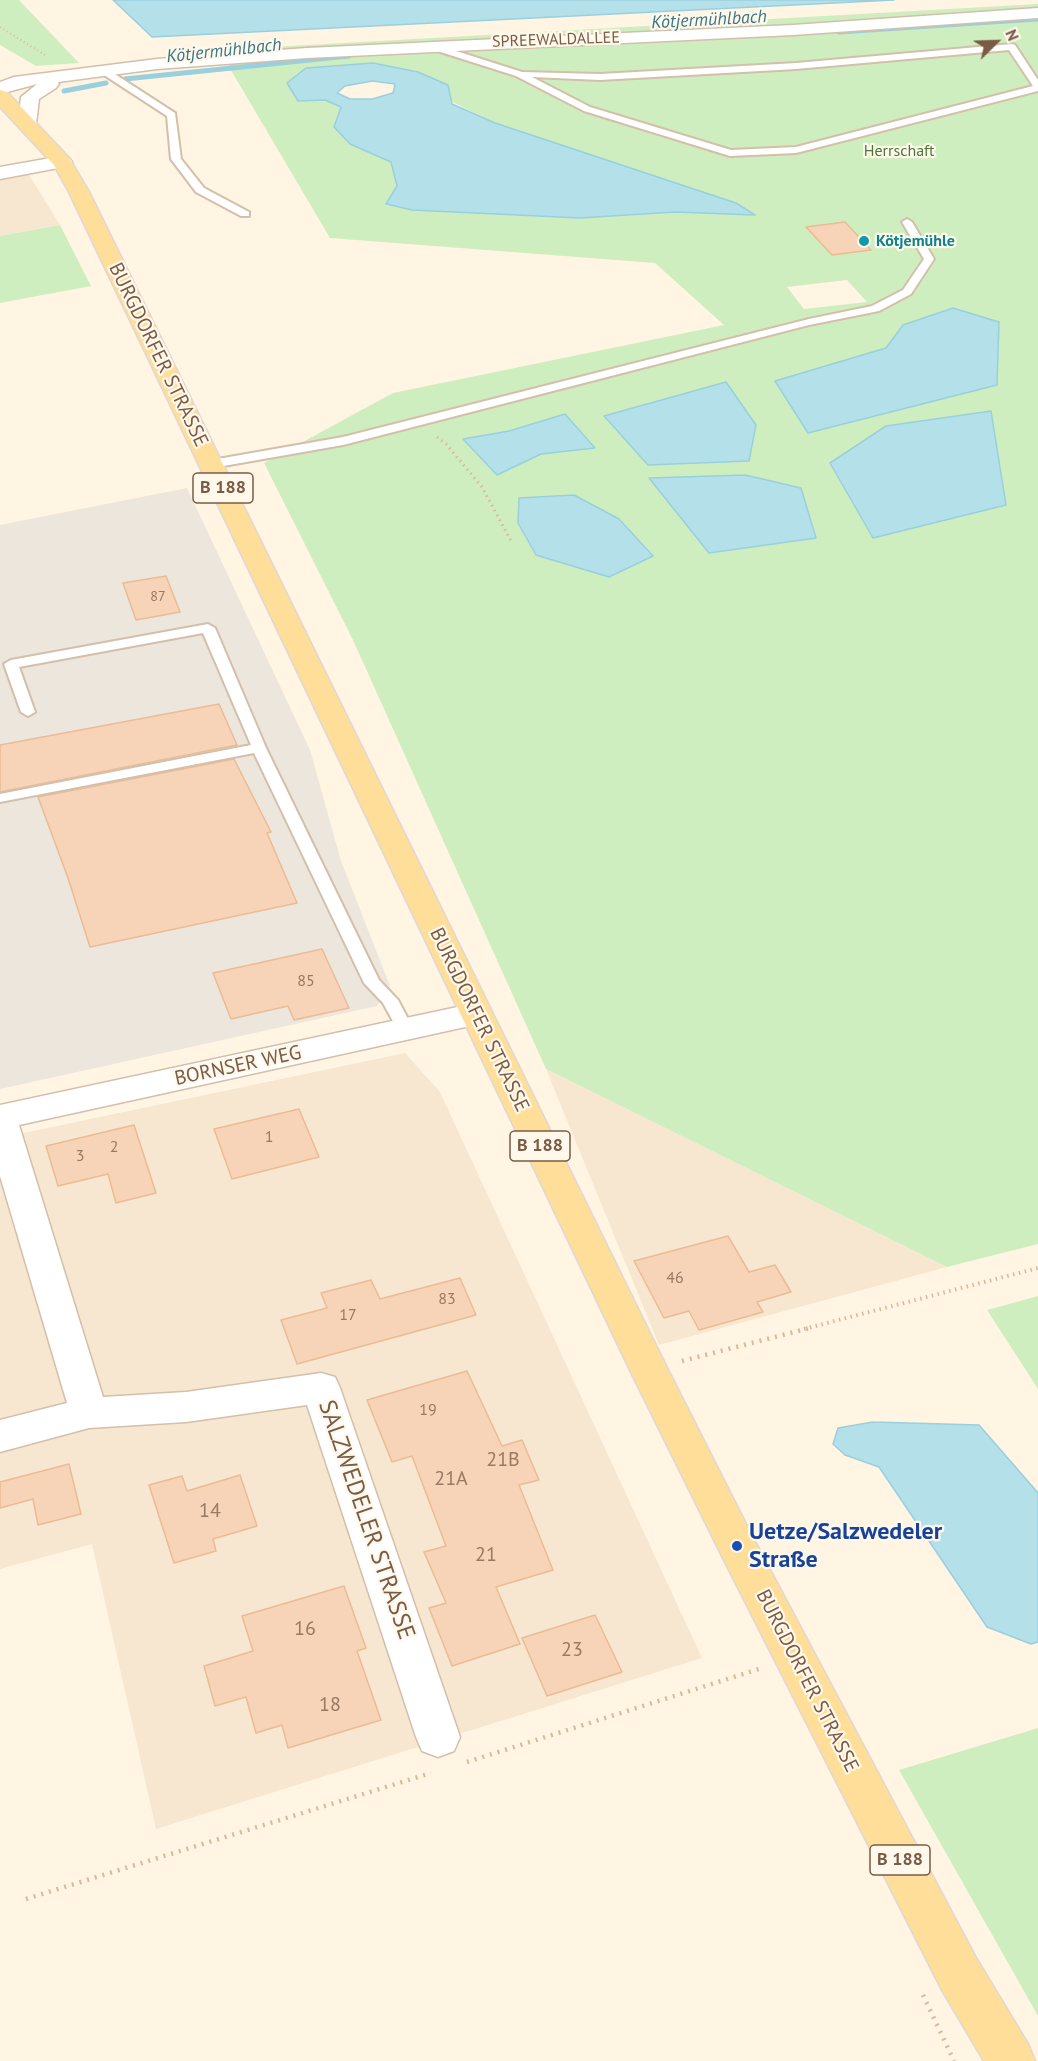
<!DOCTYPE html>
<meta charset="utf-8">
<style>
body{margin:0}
#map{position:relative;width:1038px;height:2061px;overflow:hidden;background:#fff5e2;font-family:"PT Sans",sans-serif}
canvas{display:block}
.north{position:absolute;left:966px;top:12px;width:60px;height:60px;-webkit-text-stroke:4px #fff8eb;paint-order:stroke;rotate:67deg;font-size:16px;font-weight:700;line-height:24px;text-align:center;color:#795b46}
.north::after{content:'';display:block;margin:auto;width:21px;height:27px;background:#795b46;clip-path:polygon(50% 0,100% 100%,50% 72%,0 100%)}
</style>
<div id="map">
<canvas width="1038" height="2061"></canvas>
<div class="north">N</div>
</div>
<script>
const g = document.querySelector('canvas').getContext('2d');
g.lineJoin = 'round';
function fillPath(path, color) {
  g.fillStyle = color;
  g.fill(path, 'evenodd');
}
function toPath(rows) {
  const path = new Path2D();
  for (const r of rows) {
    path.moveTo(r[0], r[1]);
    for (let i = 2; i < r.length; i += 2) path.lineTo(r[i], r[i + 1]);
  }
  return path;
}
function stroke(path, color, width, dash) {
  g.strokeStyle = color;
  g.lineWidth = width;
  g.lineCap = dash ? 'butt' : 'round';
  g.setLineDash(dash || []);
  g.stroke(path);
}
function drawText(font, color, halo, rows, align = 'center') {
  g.font = font + ' "PT Sans",sans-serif';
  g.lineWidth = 4.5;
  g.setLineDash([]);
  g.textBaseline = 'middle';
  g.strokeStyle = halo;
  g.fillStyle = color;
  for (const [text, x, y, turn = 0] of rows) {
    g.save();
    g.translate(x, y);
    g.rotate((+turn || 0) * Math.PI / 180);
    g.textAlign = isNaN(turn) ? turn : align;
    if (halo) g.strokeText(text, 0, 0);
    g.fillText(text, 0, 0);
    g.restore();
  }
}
fillPath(toPath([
 [23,165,60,225,0,236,0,169],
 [405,1053,440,1092,702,1658,156,1829,92,1544,0,1569,0,1138],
 [546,1069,947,1267,659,1345]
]), '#f7e7d0');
fillPath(toPath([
 [187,488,310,750,341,861,390,986,377,1006,0,1089,0,525]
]), '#ede6dd');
fillPath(toPath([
 [0,0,19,0,79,63,36,66,0,45],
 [1038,4,1038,1244,947,1267,546,1069,353,640,264,463,393,393,724,325,655,263,330,238,219,50],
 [373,63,495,123,736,203,754,214,675,212,580,218,412,210,386,205,397,186,391,162,350,144,341,107,287,83,306,68],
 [847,280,867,302,804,309,787,287],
 [903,325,996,386,848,360,886,348],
 [509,431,595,447,541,454,497,474,464,439],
 [60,225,91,286,0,303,0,236],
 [1038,1296,1038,1389,987,1310],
 [1038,1728,1038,2016,899,1770]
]), '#cfeebf');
const water = toPath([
 [113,0,894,0,152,37,113,0],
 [373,63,418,72,448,85,452,104,495,123,736,203,755,215,675,212,580,218,412,210,386,204,397,186,391,162,350,144,334,127,341,107,325,100,298,101,287,83,306,68,373,63],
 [372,81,395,84,393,93,372,99,350,99,337,93,345,86,372,81],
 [953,308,999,322,997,385,808,433,775,381,886,348,903,325,953,308],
 [726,382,756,425,749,461,648,465,604,416,726,382],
 [991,411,1006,505,873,538,830,463,886,426,991,411],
 [565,414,595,448,541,454,497,475,463,439,509,431,565,414],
 [745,475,801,488,816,538,709,553,649,478,745,475],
 [574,495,619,519,653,556,609,577,536,555,518,523,519,498,574,495],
 [873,1422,979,1425,1038,1493,1038,1642,1031,1644,987,1627,879,1467,845,1455,833,1444,838,1428,873,1422]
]);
fillPath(water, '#b4e0ea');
stroke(water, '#9acfdd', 1.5);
stroke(toPath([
 [839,32,1038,19],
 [125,79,349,56],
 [64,91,106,83]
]), '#9acfdd', 5);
const building = toPath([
 [845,222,871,250,832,255,806,227,845,222],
 [166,576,180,612,136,620,123,583,166,576],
 [219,704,237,745,0,792,0,745,219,704],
 [234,759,271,832,267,833,297,903,90,947,68,878,38,797,234,759],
 [322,949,349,1008,294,1020,288,1006,231,1019,213,973,322,949],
 [299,1109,319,1157,232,1179,214,1129,299,1109],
 [134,1125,156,1193,116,1203,108,1174,58,1186,46,1146,134,1125],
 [728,1236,749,1272,775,1265,791,1292,757,1302,763,1312,699,1330,689,1311,664,1318,634,1261,728,1236],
 [460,1278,476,1315,297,1364,281,1320,327,1308,321,1293,371,1280,380,1299,460,1278],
 [467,1371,502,1446,522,1440,539,1480,519,1485,553,1570,496,1587,520,1644,452,1666,429,1608,446,1603,424,1552,446,1546,412,1456,392,1462,367,1400,467,1371],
 [69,1464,81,1514,38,1525,33,1499,0,1508,0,1482,69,1464],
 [240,1475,257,1526,213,1539,216,1551,174,1563,149,1485,182,1476,187,1491,240,1475],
 [344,1586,366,1648,357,1651,381,1720,288,1748,282,1725,256,1733,246,1697,215,1706,204,1666,253,1651,242,1616,344,1586],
 [595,1615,622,1672,547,1696,522,1638,595,1615]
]);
fillPath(building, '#f7d4b7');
stroke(building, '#ebbb95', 1.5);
const lane = toPath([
 [431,43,522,72,600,74,796,63,1012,44,1015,45,1038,80,1038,91,796,153,730,156,584,111,516,76,428,48,427,46,431,43],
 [1009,50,1033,86,796,147,731,150,590,107,532,77,600,80,796,69,1009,50],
 [101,69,107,69,175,113,181,159,204,188,249,212,249,216,241,216,196,192,171,159,167,116,101,73,101,69],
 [907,219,912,222,934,259,911,294,879,311,809,325,343,445,212,468,206,464,212,460,343,437,809,319,872,306,903,290,924,259,902,222,907,219],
 [208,624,215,628,266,748,379,980,398,1000,414,1030,412,1034,400,1034,383,1003,364,983,254,753,0,802,0,794,251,745,203,633,19,667,35,712,28,716,21,712,4,664,11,660,208,624]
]);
const street = toPath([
 [1038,8,1038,18,793,35,307,58,157,69,58,82,59,84,56,88,39,99,36,124,34,128,27,130,20,128,18,124,21,97,37,84,0,94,0,82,14,77,157,59,307,48,793,25,1038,8],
 [62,156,69,158,72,162,69,166,0,179,0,167,62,156],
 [476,1003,488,1006,492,1014,488,1022,19,1125,103,1397,186,1392,321,1373,335,1377,340,1388,460,1737,454,1751,438,1757,422,1751,416,1737,307,1405,186,1422,89,1428,0,1452,0,1420,67,1403,0,1176,0,1105,476,1003]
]);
const primary = toPath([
 [0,90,7,92,69,158,89,192,668,1370,751,1534,976,1958,1028,2044,1035,2061,984,2061,942,1990,723,1558,630,1370,69,192,54,165,0,107,0,90]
]);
stroke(lane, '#d3bfaa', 4);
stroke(street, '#d3bfaa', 3);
stroke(primary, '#dfd8d3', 3);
stroke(toPath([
 [0,27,45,55]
]), '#dcb79a', 2, [1, 3]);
stroke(toPath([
 [437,437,446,444,482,487,511,541]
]), '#dcb79a', 3, [1.5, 4]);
stroke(toPath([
 [804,1329,1038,1268]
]), '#dcb79a', 4, [1.5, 4.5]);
stroke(toPath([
 [682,1361,810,1328],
 [467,1762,762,1668],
 [26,1899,431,1773],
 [923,1995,954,2061]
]), '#dcb79a', 4.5, [2, 6]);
fillPath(lane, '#fff');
fillPath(street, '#fff');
fillPath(primary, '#ffde99');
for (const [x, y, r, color] of [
 [864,241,6,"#0f9aa8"],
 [737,1546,6,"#1a4fb4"]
]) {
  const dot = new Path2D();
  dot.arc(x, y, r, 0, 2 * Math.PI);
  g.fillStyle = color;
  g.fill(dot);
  stroke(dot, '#fff8eb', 2);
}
drawText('14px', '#987962', null, [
 ["87",158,597]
]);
drawText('16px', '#795b46', '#fff8eb', [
 ["SPREEWALDALLEE",556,40,-2]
]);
drawText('16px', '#497a3a', '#fff8eb', [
 ["Herrschaft",899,151]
]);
drawText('bold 16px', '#0d838f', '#fff8eb', [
 ["Kötjemühle",876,241]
], 'left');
drawText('16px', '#987962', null, [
 ["85",306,981],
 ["1",269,1137],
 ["2",114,1147],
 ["3",80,1156],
 ["46",675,1278],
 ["83",447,1299],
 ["17",348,1315],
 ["19",428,1410]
]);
drawText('italic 18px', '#3a7787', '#fff8eb', [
 ["Kötjermühlbach",709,20,-3],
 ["Kötjermühlbach",224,51,-6]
]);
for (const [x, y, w] of [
 [223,488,60],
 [540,1146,60],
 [900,1860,60]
]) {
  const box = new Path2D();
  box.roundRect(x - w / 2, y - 15, w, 30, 4.5);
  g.fillStyle = '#fff8eb';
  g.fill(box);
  stroke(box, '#795b46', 1.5);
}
drawText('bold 18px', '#795b46', null, [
 ["B 188",223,488],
 ["B 188",540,1146],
 ["B 188",900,1860]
]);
drawText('20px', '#795b46', '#fff8eb', [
 ["BURGDORFER STRASSE",158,355,64],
 ["BURGDORFER STRASSE",479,1020,64],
 ["BORNSER WEG",238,1066,-12],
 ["BURGDORFER STRASSE",807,1681,63]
]);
drawText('20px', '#987962', null, [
 ["21B",503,1460],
 ["21A",451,1479],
 ["14",210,1511],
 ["21",486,1555],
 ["16",305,1629],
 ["23",572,1650],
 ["18",330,1705]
]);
drawText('24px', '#795b46', '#fff8eb', [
 ["SALZWEDELER STRASSE",366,1520,71]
]);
drawText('bold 24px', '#164399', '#fff8eb', [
 ["Uetze/Salzwedeler",749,1532],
 ["Straße",749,1560]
], 'left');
</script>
